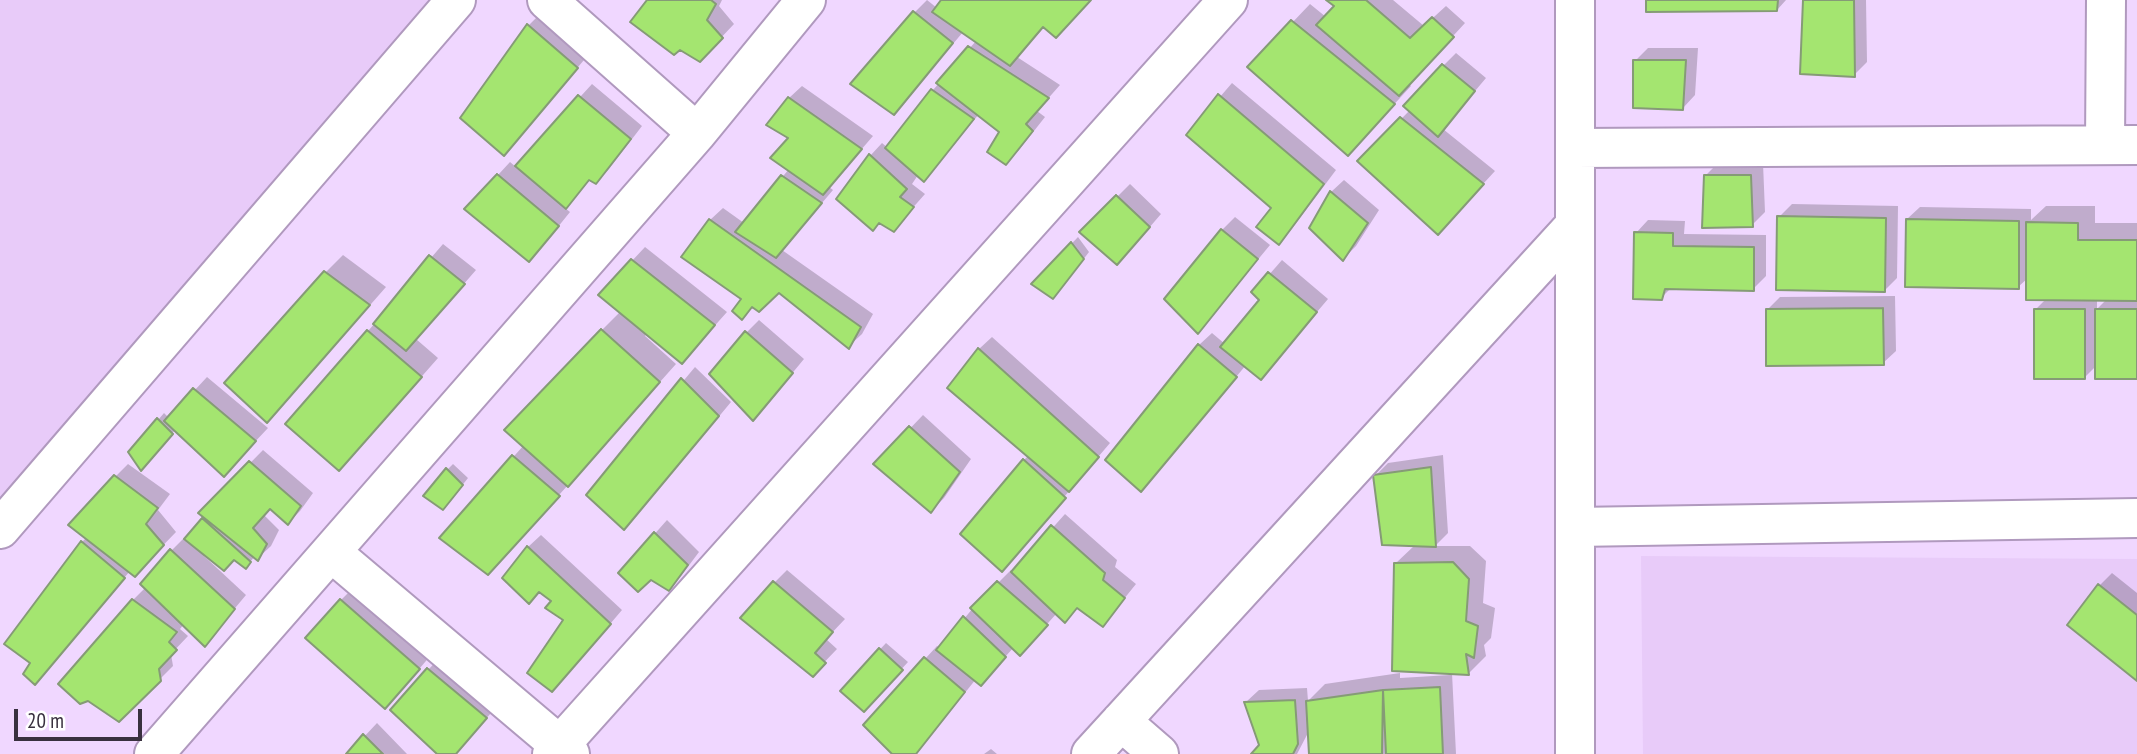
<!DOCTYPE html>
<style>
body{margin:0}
#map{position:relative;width:2137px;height:754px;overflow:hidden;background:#f0d7ff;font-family:"PT Sans Narrow",sans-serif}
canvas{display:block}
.scale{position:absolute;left:14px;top:709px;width:128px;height:32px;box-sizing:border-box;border:4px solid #39303f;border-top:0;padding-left:9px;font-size:21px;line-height:24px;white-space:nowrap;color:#39303f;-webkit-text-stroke:5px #fff;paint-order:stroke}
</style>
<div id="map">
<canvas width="2137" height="754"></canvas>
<div class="scale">20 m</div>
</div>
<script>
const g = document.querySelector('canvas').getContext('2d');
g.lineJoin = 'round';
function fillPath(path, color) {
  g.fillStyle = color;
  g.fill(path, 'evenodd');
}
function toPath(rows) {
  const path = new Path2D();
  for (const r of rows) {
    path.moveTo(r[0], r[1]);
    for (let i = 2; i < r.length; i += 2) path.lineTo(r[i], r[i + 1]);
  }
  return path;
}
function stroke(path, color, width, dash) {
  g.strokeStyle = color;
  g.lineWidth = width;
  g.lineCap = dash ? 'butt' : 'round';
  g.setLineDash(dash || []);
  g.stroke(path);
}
fillPath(toPath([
 [0,0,433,0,0,497],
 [1641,556,2137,559,2137,754,1643,754]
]), '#e8cbf9');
fillPath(toPath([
 [649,0,722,0,719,6,734,24,700,60],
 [927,0,937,8,944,0,1090,0,1045,26,1017,57,1060,85,1037,111,1045,117,1019,150,1006,163,1002,131,979,114,936,167,924,179,918,175,912,184,925,194,893,230,870,156,882,143,888,148,933,90,976,41,963,32,906,100,915,12],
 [1329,0,1393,0,1424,26,1446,6,1465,23,1409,84,1411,86,1365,136,1250,67,1310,4,1326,17,1336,6],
 [1648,0,1786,0,1777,10],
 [1804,0,1866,0,1867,62,1854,75],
 [541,13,589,54,516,141,462,118,529,25],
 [1648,48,1698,48,1695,95,1683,108,1635,61],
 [1456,53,1486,78,1443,129,1495,171,1450,220,1360,161,1410,110,1443,66],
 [1232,83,1336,170,1291,230,1279,242,1274,208,1188,134],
 [592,84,642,126,609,169,596,182,591,179,565,208,570,212,541,248,498,175,510,162,516,167],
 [802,86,873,136,829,187,833,190,782,250,873,314,862,334,849,346,779,291,753,306,742,317,744,298,710,220,723,208,744,223,789,169,789,98],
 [1718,163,1763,163,1765,212,1752,225,1705,176],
 [1344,180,1379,210,1356,246,1343,259,1331,192],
 [1130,184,1161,214,1130,250,1082,232],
 [1792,204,1898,206,1897,278,1884,291,1779,217],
 [2046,206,2095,206,2095,223,2137,223,2137,377,2097,365,2085,377,2035,310,2047,298,2028,278,2018,287,1907,219,1920,207,2031,209,2031,220],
 [2097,299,2107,299,2097,309],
 [1235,217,1270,245,1198,332,1222,230],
 [1648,220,1685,221,1684,234,1766,235,1766,276,1753,289,1671,288,1661,298,1636,233],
 [1078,237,1089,252,1059,291,1033,284],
 [443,244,476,270,416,339,438,358,356,451,288,424],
 [645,247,727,312,694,349,647,333,645,336,676,364,501,560,442,537,524,445,602,330,621,311,601,294],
 [343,255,386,287,284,403,325,273],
 [1282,260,1328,299,1261,378,1246,365,1153,477,1199,345,1212,333,1225,344,1262,300,1254,292],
 [1895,296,1896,351,1883,363,1767,310,1780,297],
 [759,320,804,359,765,406,746,333],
 [992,337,1110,443,1002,570,1024,460,1029,455,979,349],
 [695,367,731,402,637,515,588,495],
 [207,377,268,428,236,462,176,429,147,462,131,452,164,413,169,418],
 [923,415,971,459,944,498,931,511,876,464],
 [263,450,313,493,300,511,288,523,270,508,264,515,279,530,271,546,258,558,255,556,246,567,234,558,206,554,204,556,246,595,205,644,184,624,180,629,188,636,171,654,173,666,119,720,133,600,146,587,171,551,184,538,186,540,206,517,201,513],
 [1443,455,1448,533,1435,546,1470,546,1486,561,1483,603,1495,608,1491,638,1484,645,1486,656,1468,674,1452,673,1456,754,1311,754,1309,731,1297,754,1254,754,1261,746,1246,702,1259,690,1307,688,1308,701,1325,684,1400,673,1400,678,1450,675,1396,563,1415,545,1375,476,1388,463],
 [128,464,170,494,158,510,176,532,147,562,130,571,35,683,32,663,82,542,87,537,115,477],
 [453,464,468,478,449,502,447,470],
 [1065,514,1117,560,1115,567,1136,584,1103,625,1078,607,1065,620,1057,613,1032,641,1014,647,981,684,976,679,916,754,894,754,925,659,937,646,940,648,973,608,1011,570,1013,572],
 [667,520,699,552,681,576,668,588,651,578,620,573],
 [541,535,622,610,564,678,565,620,553,600,540,591,528,547],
 [787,570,845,619,826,639,837,649,813,674,775,582],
 [2112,573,2137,593,2137,678,2100,585],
 [353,588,431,655,398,694,341,600],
 [886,643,908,662,864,710,842,690],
 [441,656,498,705,455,754,440,754,392,709],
 [377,723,407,754,348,754],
 [991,749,997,754,984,754]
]), '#0003');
const building = toPath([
 [647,0,711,0,716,4,707,20,723,38,700,62,680,50,674,55,630,22,647,0],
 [941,0,1091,0,1056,38,1043,27,1010,66,932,12,941,0],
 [1326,0,1366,0,1410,38,1432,17,1454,37,1399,96,1316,25,1334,6,1326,0],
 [1646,0,1778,0,1777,11,1646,12,1646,0],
 [1803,0,1854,0,1855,77,1800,74,1803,0],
 [913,11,953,43,894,115,850,84,913,11],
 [1291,20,1395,104,1348,156,1247,67,1291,20],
 [527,24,578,68,504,156,460,118,527,24],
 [968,46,1049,98,1026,124,1033,131,1006,165,987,152,999,132,936,83,968,46],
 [1633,60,1686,60,1683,110,1633,108,1633,60],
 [1442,64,1475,91,1438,137,1403,106,1442,64],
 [931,89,974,119,924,182,885,148,931,89],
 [1218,94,1324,184,1279,245,1256,227,1271,208,1186,135,1218,94],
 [578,95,631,139,596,184,589,180,566,209,515,166,578,95],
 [788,97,862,149,823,195,770,158,788,138,766,125,788,97],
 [1400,117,1484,184,1438,235,1357,161,1400,117],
 [869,154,907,189,900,197,914,207,894,232,879,223,873,231,836,199,869,154],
 [497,174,559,226,529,262,464,209,497,174],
 [781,175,822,203,776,258,735,232,781,175],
 [1704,175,1751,175,1753,227,1702,228,1704,175],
 [1330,191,1368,223,1343,261,1309,228,1330,191],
 [1116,195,1150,227,1117,265,1079,232,1116,195],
 [1777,216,1886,218,1885,292,1776,290,1777,216],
 [709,219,861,327,849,349,779,293,759,312,752,307,742,320,732,311,741,299,681,257,709,219],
 [1906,219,2019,221,2019,289,1905,287,1906,219],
 [2026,222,2078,223,2078,240,2137,240,2137,301,2026,300,2026,222],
 [1221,229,1258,259,1198,334,1164,299,1221,229],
 [1634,232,1673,233,1673,246,1754,247,1754,291,1665,289,1662,300,1633,299,1634,232],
 [1071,242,1084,259,1053,299,1031,284,1071,242],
 [429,255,465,284,406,351,373,324,429,255],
 [631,259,715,325,682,364,598,295,631,259],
 [324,271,370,305,267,423,224,383,324,271],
 [1268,272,1317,312,1261,380,1220,347,1259,300,1251,292,1268,272],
 [1883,308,1884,365,1766,366,1766,309,1883,308],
 [2034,309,2085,309,2085,379,2034,379,2034,309],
 [2095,309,2137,309,2137,379,2095,379,2095,309],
 [601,329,660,382,568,487,504,430,601,329],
 [367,330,422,377,339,471,285,424,367,330],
 [745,331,793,373,753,421,709,374,745,331],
 [1198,344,1237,377,1141,492,1105,460,1198,344],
 [978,348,1099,457,1069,492,947,388,978,348],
 [681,378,719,416,624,530,586,495,681,378],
 [193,388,256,441,224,477,164,421,193,388],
 [157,418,173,434,141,471,128,452,157,418],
 [909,426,960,472,931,513,873,464,909,426],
 [512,455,560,496,488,575,439,538,512,455],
 [1023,459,1066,498,1002,572,960,534,1023,459],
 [249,461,301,506,288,525,270,509,253,528,267,544,258,561,198,513,249,461],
 [1431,467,1436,547,1382,545,1373,475,1431,467],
 [446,468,463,485,443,510,423,496,446,468],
 [114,475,158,508,146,524,164,545,135,577,68,525,114,475],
 [202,518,251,562,246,569,234,560,224,571,184,539,202,518],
 [1051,525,1105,573,1103,580,1125,598,1103,627,1077,608,1065,623,1011,572,1051,525],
 [654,532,688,565,669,591,651,580,638,592,618,573,654,532],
 [81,541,125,578,35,685,23,674,30,663,4,644,81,541],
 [527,546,611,624,552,692,527,673,563,620,545,608,551,601,539,592,529,604,502,578,527,546],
 [170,549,235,609,205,647,140,584,170,549],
 [1453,562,1469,579,1466,621,1478,626,1474,658,1466,654,1469,675,1392,671,1394,563,1453,562],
 [773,581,833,632,815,653,826,663,813,677,740,618,773,581],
 [997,581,1048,625,1020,656,970,608,997,581],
 [2098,584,2137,615,2137,681,2067,625,2098,584],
 [132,599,177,632,169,642,177,650,159,669,161,681,119,722,88,701,80,704,58,684,132,599],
 [340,599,420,669,385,709,305,638,340,599],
 [963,616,1006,657,981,686,936,650,963,616],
 [879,648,903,670,864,712,840,691,879,648],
 [924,657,965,692,916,754,892,754,863,725,924,657],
 [427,668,487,718,456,754,437,754,390,710,427,668],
 [1440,687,1443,754,1386,754,1383,690,1440,687],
 [1383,690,1382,754,1309,754,1306,701,1383,690],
 [1295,700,1298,744,1293,754,1251,754,1259,745,1244,702,1295,700],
 [363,734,383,754,346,754,363,734]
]);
fillPath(building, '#a4e570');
stroke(building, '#859b76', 2);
const street = toPath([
 [547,0,697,133],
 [2105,145,2106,0],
 [1575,148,2137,145],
 [1575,527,2137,518],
 [0,529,456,0],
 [331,552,570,754],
 [1121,721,1159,754],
 [154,754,697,133,806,0],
 [552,754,1228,0],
 [1091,754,1575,225],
 [1575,754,1575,0]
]);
stroke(street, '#b099be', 42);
stroke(street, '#fff', 38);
</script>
